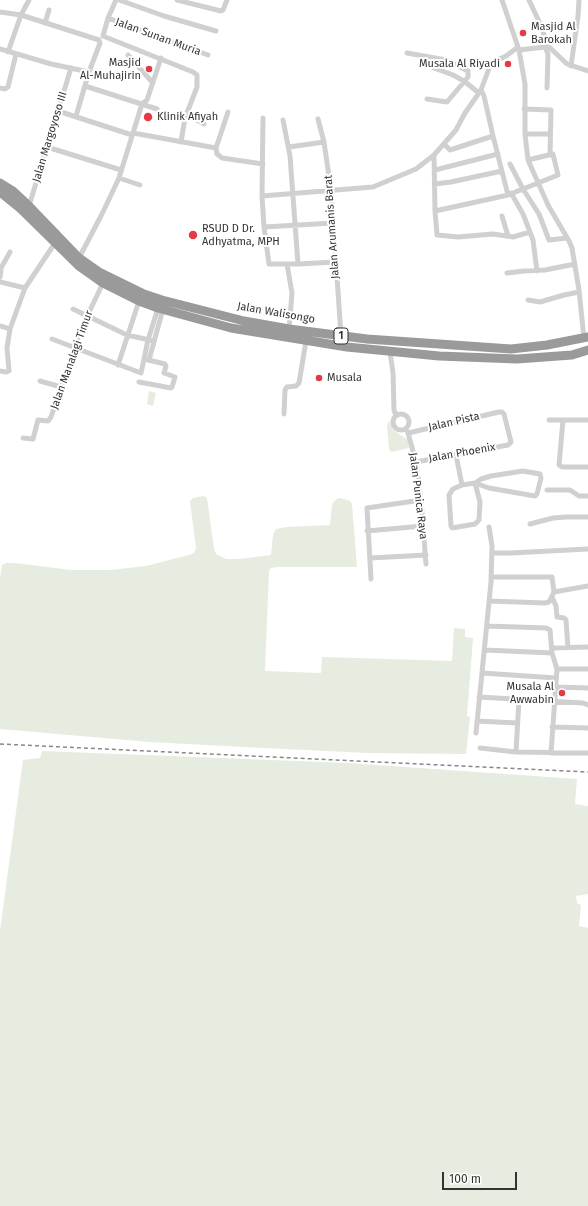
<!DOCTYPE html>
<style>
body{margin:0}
#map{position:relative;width:588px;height:1206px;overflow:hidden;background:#fff;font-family:"Fira Sans",sans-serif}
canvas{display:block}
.scale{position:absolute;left:442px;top:1172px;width:75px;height:18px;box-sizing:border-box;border:2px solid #333;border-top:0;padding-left:5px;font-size:12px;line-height:14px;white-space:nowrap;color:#333;-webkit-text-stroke:3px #fff;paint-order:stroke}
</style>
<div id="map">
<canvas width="588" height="1206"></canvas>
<div class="scale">100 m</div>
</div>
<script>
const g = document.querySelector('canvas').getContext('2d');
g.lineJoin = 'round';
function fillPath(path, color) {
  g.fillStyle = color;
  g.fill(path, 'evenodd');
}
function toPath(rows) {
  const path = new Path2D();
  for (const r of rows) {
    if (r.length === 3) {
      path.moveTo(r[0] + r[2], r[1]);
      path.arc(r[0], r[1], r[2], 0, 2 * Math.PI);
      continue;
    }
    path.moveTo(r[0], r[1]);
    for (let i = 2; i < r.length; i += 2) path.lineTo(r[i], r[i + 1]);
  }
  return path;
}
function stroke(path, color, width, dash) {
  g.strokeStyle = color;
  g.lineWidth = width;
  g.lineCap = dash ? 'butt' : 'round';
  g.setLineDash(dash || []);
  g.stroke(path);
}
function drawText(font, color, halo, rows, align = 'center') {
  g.font = font + ' "Fira Sans",sans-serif';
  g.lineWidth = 4;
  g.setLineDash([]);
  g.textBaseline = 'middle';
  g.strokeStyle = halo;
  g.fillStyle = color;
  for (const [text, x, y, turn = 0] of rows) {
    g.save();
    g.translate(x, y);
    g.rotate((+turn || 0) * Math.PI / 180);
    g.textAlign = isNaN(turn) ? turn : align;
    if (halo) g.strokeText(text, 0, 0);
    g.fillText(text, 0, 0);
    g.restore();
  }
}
fillPath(toPath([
 [149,391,156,393,153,406,147,404],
 [389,420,393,430,408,440,409,448,391,452,389,449,387,426],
 [204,496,207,498,214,549,216,554,226,559,239,559,271,555,273,535,276,529,287,527,330,525,332,505,334,501,339,498,344,499,350,501,352,504,357,567,277,567,271,568,269,571,265,671,321,673,322,657,452,661,454,628,465,629,465,637,473,638,467,716,470,717,466,754,367,753,244,747,150,742,0,729,0,579,2,565,6,563,15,563,71,570,110,570,146,566,189,555,194,553,196,548,190,501,193,498],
 [42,751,348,763,577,779,575,804,588,806,588,894,576,896,577,903,581,905,579,926,588,928,588,1206,0,1206,0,931,23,760,40,758]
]), '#e6ecdf');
stroke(toPath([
 [116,0,108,18,103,36,193,72,197,75,197,87,185,118,181,142],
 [119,0,164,16,216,31],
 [177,0,221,11,223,10,227,0],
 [502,0,519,50,525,84,525,134,528,160,548,205,569,241,572,248,579,290,584,339],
 [529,0,542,28,547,45,567,64,588,71],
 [0,12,21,15,99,40,100,43,89,72,76,116],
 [108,18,208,55],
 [45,23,49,10],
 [0,49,51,64,89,72],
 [519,50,545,47,548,54,547,88],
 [8,52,21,15,29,0],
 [407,53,446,60,468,71,468,77,447,102,427,99],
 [128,55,153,83],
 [571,66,578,16,579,0],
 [434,68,453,75,464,81,479,93],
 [85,86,157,109],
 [0,88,5,89,8,87,16,54],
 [481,90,484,96,493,136],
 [142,104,147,100,161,58],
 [524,109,551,110,550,154],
 [58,111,132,135],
 [186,114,204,124],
 [263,118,262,196,264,227,269,264,298,264,336,262],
 [318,119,324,142,331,190,341,335],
 [283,120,290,156,298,264],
 [133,133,216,148,217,154,222,158,263,164],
 [525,134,549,134],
 [444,144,450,150,493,136,508,195],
 [47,147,121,170],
 [289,147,324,142],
 [216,148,228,112],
 [434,155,435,211,437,235,458,237,493,234,513,237,530,232],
 [510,164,523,189,539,214,549,240,567,238],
 [435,170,498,154],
 [119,178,140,185],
 [435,184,451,182,502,171],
 [511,193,523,214,533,240,537,271],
 [262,196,373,187,416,169,434,155,456,130,465,113,481,90,491,63,506,56,518,47],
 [29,206,71,68],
 [435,211,508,195,558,175,553,154,528,160],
 [502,216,508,236],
 [264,227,333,223],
 [79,258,102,214,119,178,142,104],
 [287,264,292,293,289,329],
 [0,267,1,271,0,277],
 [1,268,10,252],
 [507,273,524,271,545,270,575,264],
 [0,282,25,288],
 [528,300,540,302,564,295,579,292],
 [73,309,127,335,154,341],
 [0,326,10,329],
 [52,339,141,373,148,340,158,308],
 [390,352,393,373,394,410,396,415],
 [149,360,163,309],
 [118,365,139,301],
 [0,371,6,372,9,371,7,348,10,329,25,288,55,243],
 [40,381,61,387],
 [139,382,171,388,172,387,175,377,164,373,166,366,165,364,144,359],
 [401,422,8],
 [284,414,285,390,287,387,296,386,299,383,306,341],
 [549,420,588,420],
 [563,420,559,465,562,467,588,467],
 [406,429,408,433,416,462,421,500,426,564],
 [408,433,499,412,502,412,504,414,511,442,508,445,416,462],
 [23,438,33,439,38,420,48,421,51,417,81,329,103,283],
 [456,455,462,485],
 [475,483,480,502,479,520,475,524,452,528,451,526,449,495,453,489,462,485,475,483,481,479,491,476,523,471,540,474,541,478,537,494,535,496,489,488,475,483],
 [547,490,570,490,579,496,588,496],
 [530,524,553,518,566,517,588,517],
 [367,531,423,526],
 [492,553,511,553,588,549],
 [370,558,426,555],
 [371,579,367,508,421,500],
 [554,592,588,586],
 [552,597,556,606,557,617,564,618,566,620,568,648],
 [489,601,545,603,549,602,554,592,552,577,491,577],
 [487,626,546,628,550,630,552,653,557,669,551,753],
 [552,648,588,647],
 [485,650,552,653],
 [557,669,588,669],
 [482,673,556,678],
 [556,687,588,688],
 [479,697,583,703,588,705],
 [477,721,517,723],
 [552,727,588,728],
 [476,733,491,582,492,546,489,527],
 [480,748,516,752,588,753],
 [516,752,519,699]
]), '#d0d0d0', 5);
stroke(toPath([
 [0,183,13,191,29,206,79,258,99,272,144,294,162,300,244,321,289,329,367,339,511,349,547,345,588,337],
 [0,192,21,209,79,266,103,283,139,301,158,308,231,328,347,347,439,356,517,359,572,355,588,350]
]), '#9a9a9a', 9);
stroke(toPath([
 [0,744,588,772]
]), '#888', 1.5, [4, 3]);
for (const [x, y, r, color] of [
 [523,33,4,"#e63946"],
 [508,64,4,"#e63946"],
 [149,69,4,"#e63946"],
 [148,117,5,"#e63946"],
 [193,235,5,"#e63946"],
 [319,378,4,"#e63946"],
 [562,693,4,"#e63946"]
]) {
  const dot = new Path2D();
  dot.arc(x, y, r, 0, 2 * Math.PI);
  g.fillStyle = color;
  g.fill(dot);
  stroke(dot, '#fff', 1.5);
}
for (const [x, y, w] of [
 [341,336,14]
]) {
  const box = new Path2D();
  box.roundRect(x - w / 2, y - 8, w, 16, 3);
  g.fillStyle = '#fff';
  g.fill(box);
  stroke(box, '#333', 1);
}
drawText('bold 10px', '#333', null, [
 ["1",341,336]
]);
drawText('11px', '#333', '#fff', [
 ["Masjid Al",531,27],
 ["Barokah",531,40],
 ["Masjid",141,63,"right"],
 ["Al-Muhajirin",141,76,"right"],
 ["Musala Al Riyadi",500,64,"right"],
 ["Klinik Afiyah",157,117],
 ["RSUD D Dr.",202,229],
 ["Adhyatma, MPH",202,242],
 ["Musala",327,378],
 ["Musala Al",554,687,"right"],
 ["Awwabin",554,700,"right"]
], 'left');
drawText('11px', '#333', '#fff', [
 ["Jalan Sunan Muria",158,37,20],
 ["Jalan Margoyoso III",50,137,-73],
 ["Jalan Arumanis Barat",332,227,-94],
 ["Jalan Walisongo",276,313,10],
 ["Jalan Manalagi Timur",72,360,-70],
 ["Jalan Pista",454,422,-13],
 ["Jalan Phoenix",462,453,-10],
 ["Jalan Punica Raya",418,496,83]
]);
</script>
